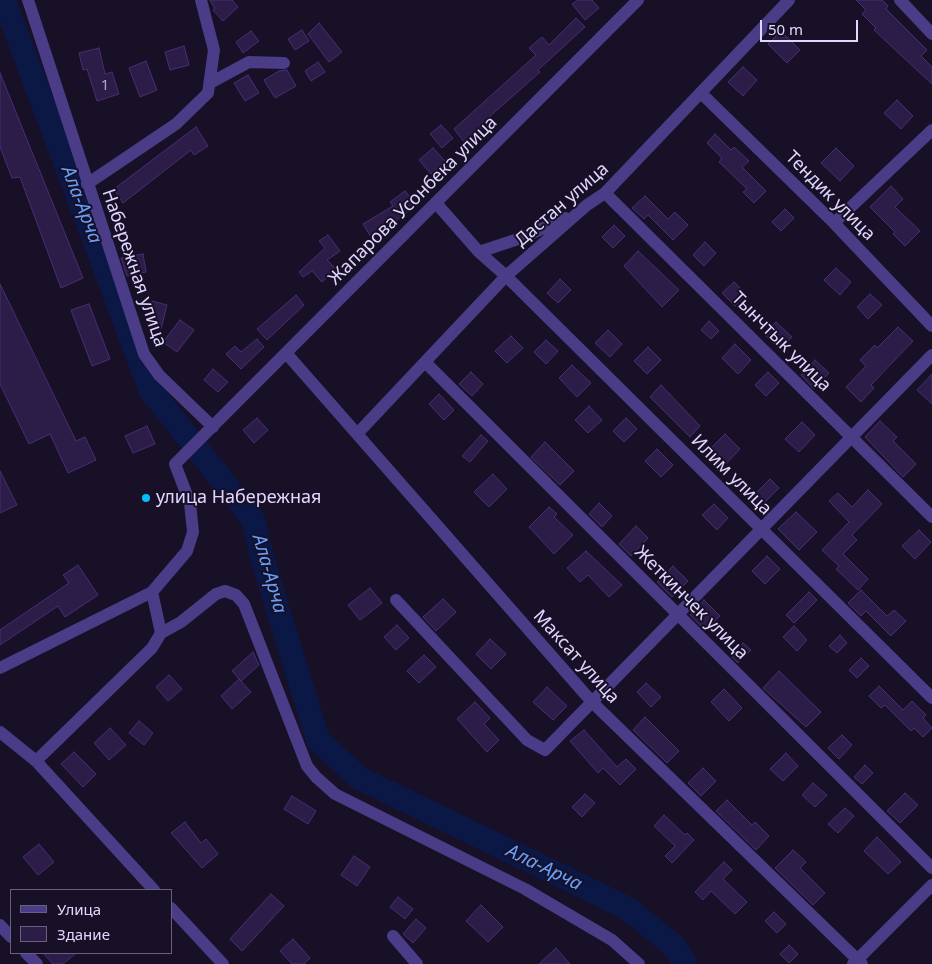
<!DOCTYPE html>
<meta charset="utf-8">
<style>
body{margin:0}
#map{position:relative;width:932px;height:964px;overflow:hidden;background:#181027;font-family:"Noto Sans",sans-serif}
canvas{display:block}
.legend{position:absolute;left:10px;top:889px;width:162px;height:65px;box-sizing:border-box;background:#181027;border:1px solid #68607d;margin:0;padding:6px 9px;list-style:none;font-size:15px;color:#e1d7fe}
.legend li{display:flex;align-items:center;gap:10px;height:25px}
.legend b{width:25px;border:1px solid #68607d}
.scale{position:absolute;left:760px;top:20px;width:98px;height:22px;box-sizing:border-box;border:2px solid #e1d7fe;border-top:0;padding-left:6px;font-size:15px;line-height:18px;white-space:nowrap;color:#e1d7fe;-webkit-text-stroke:4px #181027;paint-order:stroke}
</style>
<div id="map">
<canvas width="932" height="964"></canvas>
<ul class="legend">
<li><b style="height:6px;background:#4a3c86"></b>Улица</li>
<li><b style="height:14px;background:#2c1c48"></b>Здание</li>
</ul>
<div class="scale">50 m</div>
</div>
<script>
const g = document.querySelector('canvas').getContext('2d');
g.lineJoin = 'round';
function toPath(rows) {
  const path = new Path2D();
  for (const r of rows) {
    path.moveTo(r[0], r[1]);
    for (let i = 2; i < r.length; i += 2) path.lineTo(r[i], r[i + 1]);
  }
  return path;
}
function stroke(path, color, width, dash) {
  g.strokeStyle = color;
  g.lineWidth = width;
  g.lineCap = dash ? 'butt' : 'round';
  g.setLineDash(dash || []);
  g.stroke(path);
}
function fillPath(path, color) {
  g.fillStyle = color;
  g.fill(path, 'evenodd');
}
function drawText(font, color, halo, rows, align = 'center') {
  g.font = font + ' "Noto Sans",sans-serif';
  g.lineWidth = 4;
  g.setLineDash([]);
  g.textBaseline = 'middle';
  g.strokeStyle = halo;
  g.fillStyle = color;
  for (const [text, x, y, turn = 0] of rows) {
    g.save();
    g.translate(x, y);
    g.rotate((+turn || 0) * Math.PI / 180);
    g.textAlign = isNaN(turn) ? turn : align;
    if (halo) g.strokeText(text, 0, 0);
    g.fillText(text, 0, 0);
    g.restore();
  }
}
stroke(toPath([
 [4,0,151,391,253,519,263,561,318,740,359,778,627,908,675,947,685,964]
]), '#0b1745', 24);
const building = toPath([
 [210,0,232,0,238,7,223,21,213,10,215,9,210,0],
 [578,0,592,0,599,8,585,20,572,4,578,0],
 [856,0,882,0,888,6,886,9,927,50,921,56,932,67,932,84,874,30,876,28,862,14,866,10,856,0],
 [576,18,585,27,538,70,540,72,480,125,483,128,465,143,454,129,536,55,529,48,542,37,549,45,576,18],
 [319,23,342,52,329,62,308,34,319,23],
 [302,30,309,41,295,50,288,39,302,30],
 [251,31,259,41,243,53,236,42,251,31],
 [781,31,800,50,787,63,768,44,781,31],
 [184,46,189,65,170,70,165,52,184,46],
 [99,48,105,74,112,72,119,94,97,101,87,69,83,70,79,53,99,48],
 [146,61,157,90,140,97,129,68,146,61],
 [318,62,325,72,311,81,305,71,318,62],
 [743,67,757,80,743,96,728,82,743,67],
 [287,70,296,86,275,98,264,80,279,71,287,70],
 [0,73,83,278,61,288,20,177,12,178,0,147,0,73],
 [248,75,259,93,245,101,234,83,248,75],
 [897,100,913,116,901,129,884,113,897,100],
 [441,125,453,138,442,148,430,134,441,125],
 [196,127,208,146,194,155,191,150,123,203,114,189,196,127],
 [715,134,731,150,734,147,749,161,742,167,766,191,754,203,743,192,747,189,719,162,722,158,707,143,715,134],
 [433,148,445,161,431,174,419,160,433,148],
 [836,148,854,166,840,181,821,163,836,148],
 [891,186,903,199,895,207,920,231,905,246,893,234,895,232,870,207,891,186],
 [405,191,416,204,389,227,371,237,363,224,393,206,390,202,405,191],
 [645,196,668,219,675,212,688,225,673,240,648,215,644,219,632,208,645,196],
 [785,209,794,218,781,231,772,222,785,209],
 [614,225,625,236,613,248,602,237,614,225],
 [328,235,340,251,327,260,336,269,322,282,312,271,303,277,299,272,325,248,319,241,328,235],
 [705,242,716,253,704,266,693,255,705,242],
 [638,251,679,290,662,307,624,266,638,251],
 [143,254,146,272,127,276,121,258,143,254],
 [836,268,851,282,840,295,824,280,836,268],
 [560,279,571,290,558,303,547,293,560,279],
 [734,282,746,294,735,306,722,293,734,282],
 [0,284,76,441,85,437,96,460,68,473,50,434,29,444,0,384,0,284],
 [870,294,882,305,868,319,857,307,870,294],
 [296,295,304,305,267,340,257,329,296,295],
 [152,301,167,305,161,329,147,326,152,301],
 [89,304,110,359,92,366,71,310,89,304],
 [180,320,194,330,177,352,163,342,180,320],
 [709,321,719,331,711,339,701,330,709,321],
 [776,322,792,337,780,350,764,334,776,322],
 [898,327,913,341,871,385,874,388,861,402,846,387,866,366,860,360,875,345,877,348,898,327],
 [608,330,622,344,610,357,595,343,608,330],
 [511,336,523,348,507,363,495,351,511,336],
 [257,339,264,347,241,369,226,354,235,346,241,352,257,339],
 [546,340,558,351,546,364,534,352,546,340],
 [735,344,751,360,738,374,722,358,735,344],
 [648,347,661,360,647,374,634,361,648,347],
 [815,360,829,373,814,389,801,375,815,360],
 [572,365,591,383,577,397,559,378,572,365],
 [213,369,228,382,218,392,204,380,213,369],
 [471,372,483,384,472,396,459,384,471,372],
 [768,372,779,383,766,396,755,385,768,372],
 [932,374,932,404,917,390,932,374],
 [661,385,700,426,690,437,650,397,661,385],
 [439,394,454,410,444,420,429,404,439,394],
 [589,406,602,420,588,433,575,420,589,406],
 [257,418,268,430,254,443,243,430,257,418],
 [626,418,637,429,624,442,613,431,626,418],
 [880,421,897,437,893,441,916,464,903,477,865,437,880,421],
 [802,422,815,435,799,452,785,439,802,422],
 [147,426,155,444,133,453,125,436,147,426],
 [725,434,740,449,722,468,706,453,725,434],
 [481,435,488,441,470,462,462,456,481,435],
 [545,442,574,471,560,485,531,457,545,442],
 [657,449,673,465,661,477,645,461,657,449],
 [0,471,17,505,0,513,0,471],
 [493,474,507,489,489,507,474,492,493,474],
 [770,479,779,488,760,507,751,498,770,479],
 [868,490,882,504,852,535,857,540,843,554,868,579,858,590,836,569,839,566,822,550,849,522,829,501,838,493,852,507,868,490],
 [599,503,612,516,602,527,589,514,599,503],
 [714,504,728,518,717,530,702,515,714,504],
 [549,507,557,514,554,517,573,535,554,554,529,527,549,507],
 [796,512,817,532,799,550,778,529,796,512],
 [636,526,648,538,631,556,619,544,636,526],
 [919,530,931,542,915,559,902,546,919,530],
 [586,551,622,585,609,597,588,575,580,582,567,568,586,551],
 [767,556,780,569,765,584,752,571,767,556],
 [78,565,98,595,65,617,58,606,0,645,0,630,69,583,63,575,78,565],
 [673,566,688,581,672,597,657,582,673,566],
 [370,588,382,603,360,620,348,605,370,588],
 [861,590,887,616,894,610,906,621,891,636,866,611,861,616,848,603,861,590],
 [809,592,817,600,794,623,786,615,809,592],
 [443,599,456,612,436,631,423,617,443,599],
 [704,600,720,616,705,630,690,615,704,600],
 [397,625,409,638,396,650,384,637,397,625],
 [794,626,807,640,797,651,783,637,794,626],
 [840,635,847,643,837,653,829,646,840,635],
 [490,639,506,654,491,669,476,654,490,639],
 [743,643,751,650,738,663,730,655,743,643],
 [253,652,259,665,241,681,232,671,253,652],
 [424,655,436,667,419,683,407,671,424,655],
 [861,658,869,666,857,678,849,670,861,658],
 [779,671,821,712,806,727,763,688,779,671],
 [169,675,182,689,168,701,156,687,169,675],
 [239,679,251,692,232,709,221,696,239,679],
 [646,683,661,697,651,707,637,692,646,683],
 [879,686,903,710,912,701,926,715,923,718,932,728,923,737,914,728,911,731,885,705,881,708,869,696,879,686],
 [547,687,567,706,553,720,533,702,547,687],
 [724,689,742,708,729,721,711,702,724,689],
 [475,702,490,718,484,724,499,740,487,752,457,719,475,702],
 [645,717,679,751,667,763,633,730,645,717],
 [139,721,153,733,144,745,129,733,139,721],
 [110,728,126,745,109,760,94,743,110,728],
 [584,730,617,767,626,759,636,769,620,785,603,768,598,773,570,741,584,730],
 [842,735,852,745,839,759,828,748,842,735],
 [74,752,96,774,83,787,61,764,74,752],
 [786,753,798,766,783,781,770,769,786,753],
 [865,765,873,773,862,784,854,777,865,765],
 [703,768,716,781,701,796,688,783,703,768],
 [813,783,827,795,815,807,802,795,813,783],
 [905,793,918,805,900,823,887,811,905,793],
 [585,794,595,803,582,817,572,807,585,794],
 [292,796,316,811,308,824,284,809,292,796],
 [727,800,752,825,755,822,769,836,756,850,716,811,727,800],
 [845,808,854,816,838,833,828,824,845,808],
 [664,815,685,835,687,833,694,840,672,863,665,856,675,846,654,826,664,815],
 [185,822,201,843,206,839,218,854,202,868,171,833,185,822],
 [877,837,901,862,888,874,864,851,877,837],
 [39,844,54,862,38,875,23,857,39,844],
 [793,850,806,862,800,868,825,893,813,905,775,868,793,850],
 [354,856,370,867,357,886,341,875,354,856],
 [724,862,732,870,723,879,747,902,735,914,711,891,703,900,695,892,724,862],
 [271,894,284,906,242,951,230,939,271,894],
 [398,897,413,909,405,919,390,907,398,897],
 [481,905,503,927,488,942,466,921,481,905],
 [774,912,786,924,777,933,765,921,774,912],
 [416,919,426,928,413,943,403,934,416,919],
 [293,939,310,958,304,964,292,964,280,951,293,939],
 [789,945,798,954,789,963,780,954,789,945],
 [556,948,570,964,539,964,556,948],
 [43,953,76,953,63,964,53,964,43,953]
]);
fillPath(building, '#2c1c48');
stroke(building, '#472f74', 1);
stroke(toPath([
 [28,0,144,354,159,375,213,427],
 [900,0,932,34],
 [210,83,249,62,284,63],
 [702,94,834,223,932,326],
 [87,184,176,124,208,93,214,50,201,0],
 [605,193,932,517],
 [436,203,479,252,506,276,932,698],
 [834,223,932,130],
 [479,252,524,237,565,218],
 [286,353,592,702,862,964],
 [425,362,932,868],
 [357,434,506,276,587,205,605,193,789,0],
 [396,600,527,740,545,750,932,355],
 [161,633,181,622,216,594,225,591,236,595,244,604,307,766,316,777,335,794,525,889,612,940,639,964],
 [0,668,152,592],
 [0,732,36,761,152,648,161,633,152,592,187,551,193,532,190,503,175,464,638,0],
 [36,761,154,890],
 [171,908,223,964],
 [0,925,11,937],
 [393,936,417,964],
 [26,953,37,964],
 [853,964,932,885]
]), '#4a3c86', 12);
for (const [x, y, r, color] of [
 [146,498,5,"#06bdfb"]
]) {
  const dot = new Path2D();
  dot.arc(x, y, r, 0, 2 * Math.PI);
  g.fillStyle = color;
  g.fill(dot);
  stroke(dot, '#181027', 2);
}
drawText('15px', '#b4a8d0', null, [
 ["1",105,86]
]);
drawText('18px', '#e1d7fe', '#181027', [
 ["Тендик улица",830,196,45],
 ["Жапарова Усонбека улица",413,201,-45],
 ["Дастан улица",562,205,-41],
 ["Набережная улица",134,268,71],
 ["Тынчтык улица",781,342,45],
 ["Илим улица",731,475,45],
 ["Жеткинчек улица",691,603,45],
 ["Максат улица",576,657,48]
]);
drawText('18px', '#e1d7fe', '#181027', [
 ["улица Набережная",156,498]
], 'left');
drawText('italic 19px', '#66a0fd', '#181027', [
 ["Ала-Арча",81,205,69],
 ["Ала-Арча",269,574,74],
 ["Ала-Арча",544,868,26]
]);
</script>
